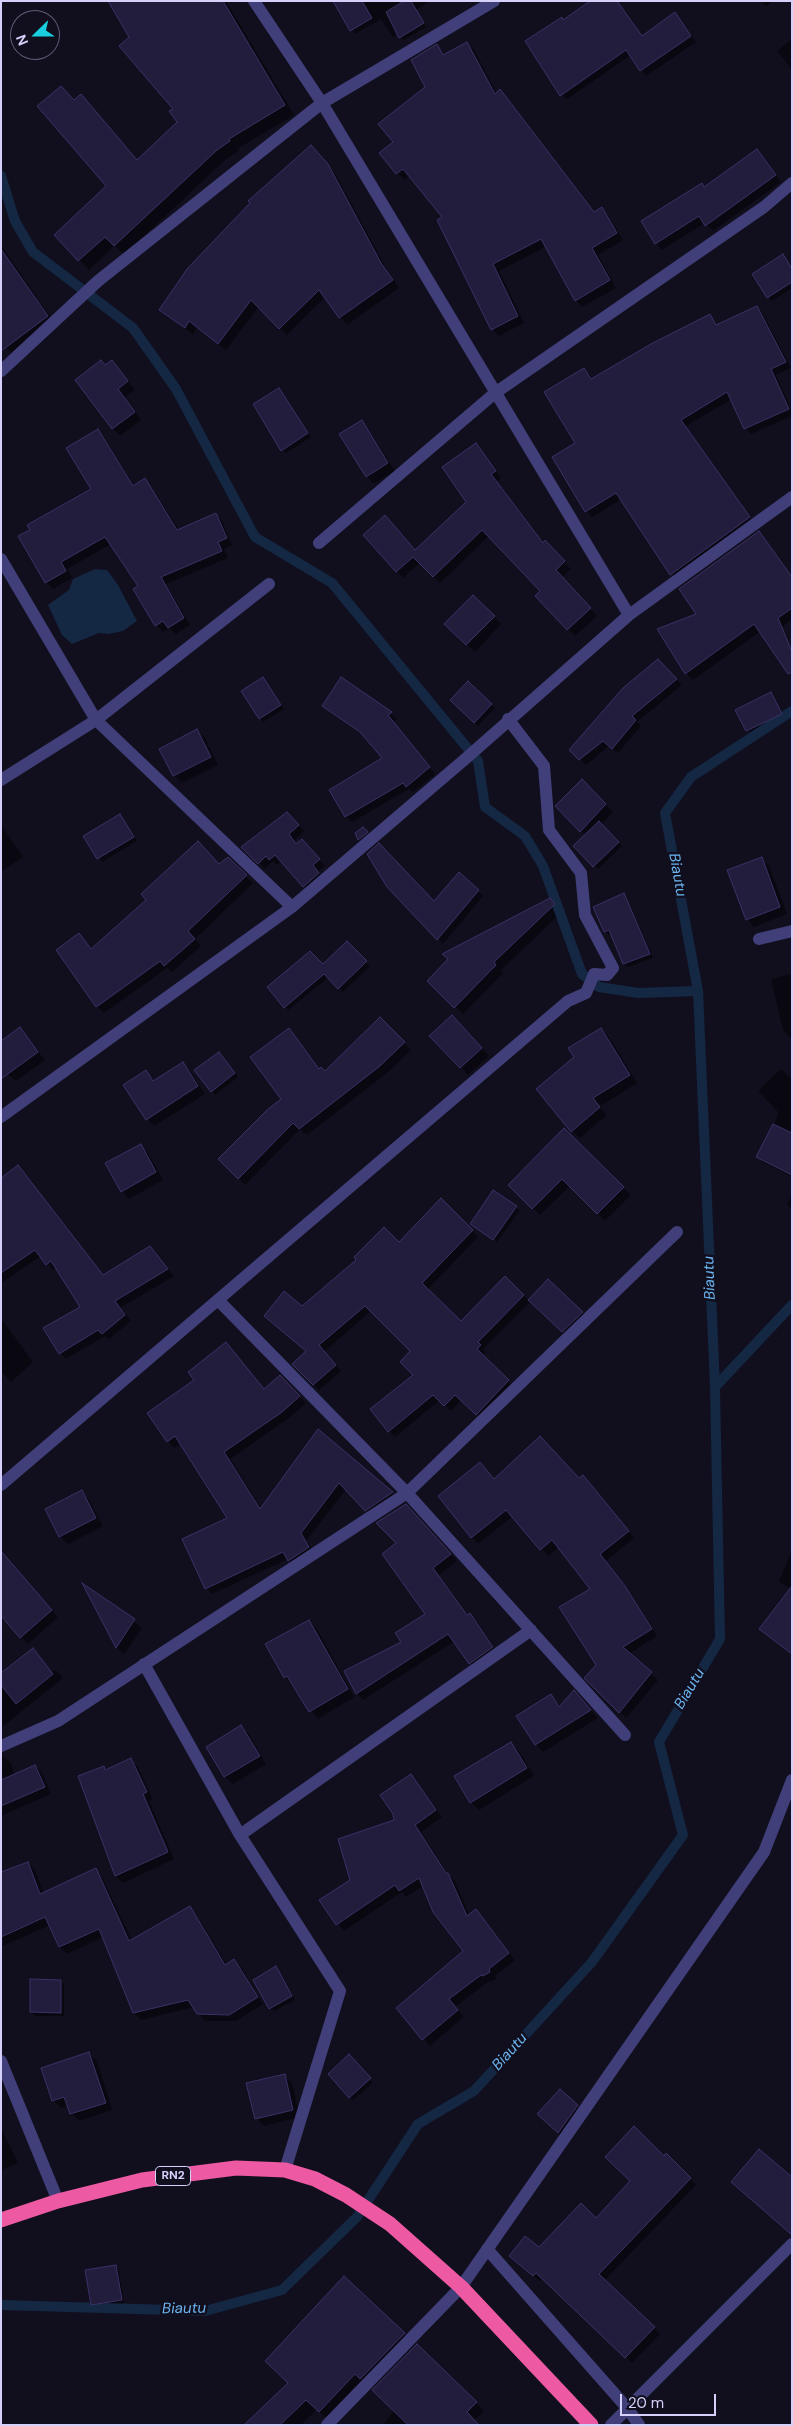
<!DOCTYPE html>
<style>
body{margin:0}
#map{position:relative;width:793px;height:2426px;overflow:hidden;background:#110f1e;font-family:"DM Sans",sans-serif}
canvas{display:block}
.frame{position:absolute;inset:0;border:2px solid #d5d1fa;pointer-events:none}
.north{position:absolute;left:10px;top:10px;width:50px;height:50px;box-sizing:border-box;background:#110f1e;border:1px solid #5f5d76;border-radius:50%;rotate:248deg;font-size:14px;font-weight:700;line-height:20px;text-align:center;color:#d5d1fa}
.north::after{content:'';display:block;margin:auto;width:18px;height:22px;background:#18cedf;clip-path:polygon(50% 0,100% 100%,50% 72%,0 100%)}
.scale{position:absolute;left:620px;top:2394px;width:96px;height:22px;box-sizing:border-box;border:2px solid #d5d1fa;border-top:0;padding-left:6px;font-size:15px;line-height:18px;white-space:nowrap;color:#d5d1fa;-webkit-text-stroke:4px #110f1e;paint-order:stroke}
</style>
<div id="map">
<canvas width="793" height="2426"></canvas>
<div class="frame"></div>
<div class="north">N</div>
<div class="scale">20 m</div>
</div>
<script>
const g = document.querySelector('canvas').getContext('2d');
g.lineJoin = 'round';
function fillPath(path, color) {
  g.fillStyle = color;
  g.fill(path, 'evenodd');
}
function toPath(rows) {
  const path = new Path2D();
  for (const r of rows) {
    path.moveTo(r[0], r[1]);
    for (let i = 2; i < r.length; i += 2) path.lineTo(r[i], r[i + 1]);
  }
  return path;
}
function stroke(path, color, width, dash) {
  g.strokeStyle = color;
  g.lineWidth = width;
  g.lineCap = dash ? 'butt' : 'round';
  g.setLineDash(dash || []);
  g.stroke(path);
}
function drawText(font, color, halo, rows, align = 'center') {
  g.font = font + ' "DM Sans",sans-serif';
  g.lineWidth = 5;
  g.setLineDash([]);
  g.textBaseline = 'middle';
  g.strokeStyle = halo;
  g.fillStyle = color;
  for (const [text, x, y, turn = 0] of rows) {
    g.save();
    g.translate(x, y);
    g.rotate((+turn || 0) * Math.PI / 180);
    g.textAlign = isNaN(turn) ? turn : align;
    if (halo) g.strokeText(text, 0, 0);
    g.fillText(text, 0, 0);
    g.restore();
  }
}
fillPath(toPath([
 [95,569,107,570,118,585,137,621,123,631,108,634,99,633,72,644,62,635,48,605,69,590,73,579]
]), '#142743');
fillPath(toPath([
 [109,1,226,1,294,115,237,149,239,151,226,159,124,255,115,245,89,270,56,235,107,186,70,97,138,161,179,123,175,109],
 [335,1,430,1,416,10,426,27,404,40,398,33,393,37,381,19,355,34],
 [761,1,773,1,766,7],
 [675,14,696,42,646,76,631,55,566,100,527,41,564,21,642,37],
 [792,39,792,70,777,51],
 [467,43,474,50,497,94,500,91,507,98,595,213,602,209,608,215,623,240,598,255,616,288,582,307,576,300,547,246,499,271,524,323,499,336,492,329,443,218,410,176,404,180,381,153,394,142,426,87,436,46,445,55],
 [757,151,781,182,713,231,705,223,662,250,656,243,702,184,705,188],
 [318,154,335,173,388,272,399,288,347,325,325,297,287,335,259,306,226,350,197,328,193,334,168,317,161,310],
 [1,245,55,324,13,355,1,341],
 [792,269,792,288,772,301,768,297],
 [757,308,763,314,791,368,776,375,792,411,792,416,751,434,745,428,732,399,686,426,755,524,677,580,622,499,592,517,586,511,553,458,576,443,584,369,593,379,710,316,718,325],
 [112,362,135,390,125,397,141,420,120,436,113,428],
 [279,390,311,437,286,453,282,450],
 [361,422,369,430,395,471,374,484,367,477,341,435],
 [97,430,104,437,134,486,145,480,151,487,179,530,216,514,222,521,232,545,224,549,228,558,166,584,190,625,176,634,169,628,163,632,156,625,140,586,111,544,67,569,72,578,53,589,46,582,93,489],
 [475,444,501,478,497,481,544,544,545,542,571,569,562,577,597,616,575,636,537,596,542,591,489,536,440,583,420,563,403,578,397,571,467,503],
 [759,532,792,576,792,620,767,637,761,631,693,680,686,673,698,614],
 [473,596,501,624,475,652,446,624],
 [658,660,682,685,637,722,641,726,618,753,609,746,586,765,571,750],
 [263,678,284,709,263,722,242,692],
 [341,679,397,719,393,722,435,774,413,792,409,789,352,822,346,816,384,759,365,736,323,705],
 [468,683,495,708,478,726,452,700],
 [771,693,785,718,751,734,737,710],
 [197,731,205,738,218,765,182,783,174,775,161,749],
 [582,781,613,812,601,825,622,846,598,869,575,846,586,836,557,806],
 [120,815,137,841,102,862,85,836],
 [293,819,304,831,294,841,297,845,308,847,325,866,318,872,324,880,310,892,282,861,276,865,273,861,265,869,243,847],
 [1,825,23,857,1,872],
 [228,859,253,883,195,939,201,946,172,972,167,968,104,1013,98,1007,165,959,164,957,96,1005,79,934,92,950],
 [761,859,769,866,787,914,754,927,747,919],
 [388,886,434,902,478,891,483,896,443,944],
 [624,895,627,898,653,958,628,967,624,964,612,934,609,935,605,931],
 [550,899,562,912,501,970,503,973,463,1014,428,981,449,960],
 [347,943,370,966,343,992,329,977,288,1010,285,1007],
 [792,974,792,1038,791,1038,783,1030,771,979],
 [380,1019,411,1050,387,1073,307,1135,300,1129,245,1185,220,1159,283,1099,295,1037,320,1069,325,1072],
 [460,1024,489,1056,468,1075,461,1067],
 [20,1029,45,1060,16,1081,8,1074],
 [601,1029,609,1037,637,1083,599,1107,607,1115,580,1138,572,1131,576,1057],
 [223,1057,238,1077,215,1095,212,1091],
 [183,1064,190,1071,205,1094,154,1126,147,1119,146,1072,155,1082],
 [781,1069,792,1079,792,1177,764,1163,758,1157,779,1113,758,1091],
 [564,1130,631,1195,605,1221,570,1186,540,1215,510,1185],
 [140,1145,148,1153,163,1180,129,1199,122,1191],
 [18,1166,103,1276,150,1248,174,1276,120,1308,131,1321,109,1339,105,1336,66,1359,60,1353,81,1307,57,1267,53,1270,41,1256,1,1283,1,1179],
 [792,1195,792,1209,787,1204],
 [441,1200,478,1237,427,1290,461,1323,505,1278,529,1301,548,1281,590,1320,571,1338,531,1301,483,1349,486,1352,482,1355,514,1387,483,1420,462,1400,451,1411,440,1400,395,1437,389,1431,415,1375,412,1351,371,1311,324,1352,341,1371,319,1390,294,1364,308,1352,302,1308,399,1243],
 [516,1207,519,1211,497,1242,475,1227],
 [1,1318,33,1362,11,1382,1,1371],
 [226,1344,264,1390,280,1376,306,1403,289,1418,230,1459,262,1510,318,1431,399,1499,372,1516,346,1489,307,1540,314,1554,295,1567,288,1559,212,1594,206,1588,228,1519,181,1443,174,1448,168,1441,196,1380],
 [579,1479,589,1483,634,1538,606,1561,631,1594,657,1636,629,1654,658,1680,626,1718,586,1678,597,1665,591,1590,559,1547,548,1556,513,1516,478,1544,472,1537,494,1480],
 [82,1492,89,1500,103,1526,68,1544,60,1536],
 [412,1512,457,1561,439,1575,468,1615,470,1614,477,1621,499,1654,476,1670,455,1641,363,1700,357,1694,426,1614,398,1544],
 [792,1550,792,1654,761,1629,791,1589,779,1581],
 [1,1552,58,1617,28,1644,5,1619,1,1622],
 [86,1587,142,1628,124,1655,117,1647],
 [309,1621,317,1629,354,1697,318,1719,285,1677],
 [56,1670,63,1678,1,1728,1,1688],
 [551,1696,561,1708,581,1700,598,1718,543,1752,536,1744],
 [241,1727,249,1734,266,1764,233,1784,225,1777,207,1748],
 [511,1743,519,1751,534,1776,479,1810,471,1802],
 [1,1755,10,1762,15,1775,35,1766,42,1773,51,1794,1,1816],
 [131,1760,138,1767,153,1800,149,1801,174,1859,123,1883,116,1876,80,1777,104,1768,106,1770],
 [410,1775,442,1817,421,1832,448,1874,455,1881,469,1915,482,1917,515,1960,495,1976,496,1979,490,1982,489,1981,455,2007,464,2017,430,2046,398,2008,465,1951,423,1886,406,1897,402,1892,344,1931,321,1901,352,1880,396,1821],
 [28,1863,35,1870,44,1894,95,1870,102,1877,132,1941,189,1907,196,1914,227,1965,234,1961,241,1967,263,2004,236,2021,205,2021,194,2007,141,2020,134,2013,103,1937,67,1954,60,1947,50,1925,3,1946,1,1871,2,1873],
 [276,1968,295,2000,274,2011,270,2008],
 [61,1981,64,1984,64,2016,35,2016,31,2012],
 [89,2054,97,2061,112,2110,79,2121,71,2113,68,2106,61,2108,53,2100],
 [353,2060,373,2083,353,2100,349,2097],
 [284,2075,292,2083,300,2117,264,2126,256,2118],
 [577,2106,585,2113,566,2140,547,2122],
 [1,2128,18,2163,1,2170],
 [666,2155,696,2185,604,2281,660,2334,632,2363,543,2278,540,2281,517,2262,596,2220],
 [116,2267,119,2270,124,2304,96,2308,92,2305],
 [344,2278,414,2344,330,2422,317,2409,301,2425,246,2425,289,2383],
 [417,2346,484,2411,474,2420,478,2425,383,2425,394,2410]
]), '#0007');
stroke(toPath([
 [1,176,15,221,33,252,133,328,176,389,255,537,332,583,478,761,485,807,525,836,543,866,582,974,599,987,638,993,698,991],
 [715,1387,792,1305],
 [1,2305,205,2311,282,2290,357,2217,418,2124,474,2091,592,1962,683,1835,659,1742,720,1639,715,1387,698,991,665,813,691,777,792,711]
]), '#142743', 10);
const building = toPath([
 [108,1,223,1,285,105,229,139,230,141,217,150,114,246,105,237,78,261,54,235,106,186,37,106,61,86,74,100,81,94,137,160,177,122,169,111,173,109,119,46,129,37,108,1],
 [333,1,362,1,372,18,350,31,333,1],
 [404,1,411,1,424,23,399,38,386,12,404,1],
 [590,1,617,1,642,36,675,12,691,36,640,71,626,50,560,96,525,41,562,17,563,20,590,1],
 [467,42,495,94,500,89,594,212,602,207,617,233,592,248,610,280,575,301,541,239,493,264,518,316,491,330,437,220,442,217,403,169,396,174,379,153,393,142,378,124,425,87,411,60,437,44,443,55,467,42],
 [311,145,328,164,381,263,393,280,339,318,319,290,279,329,251,300,218,344,189,321,185,328,159,310,187,269,250,203,248,201,311,145],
 [757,149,776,175,705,226,699,216,655,244,641,221,702,183,704,187,757,149],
 [1,249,48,316,1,351,1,249],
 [783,254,792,269,792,282,767,298,752,274,783,254],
 [757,306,786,362,771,369,789,409,744,429,727,392,681,420,750,517,670,575,616,493,585,512,552,457,575,443,544,392,584,368,591,379,651,344,710,314,716,325,757,306],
 [101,360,105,365,112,360,128,381,118,389,135,412,112,429,75,380,101,360],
 [279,388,308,433,281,451,253,404,279,388],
 [362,420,388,463,366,477,339,434,362,420],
 [98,429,133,486,145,478,177,530,216,513,227,538,218,542,222,551,161,577,184,618,168,628,163,621,155,626,133,589,138,586,105,537,61,562,66,571,45,583,18,536,30,530,27,525,91,489,66,448,98,429],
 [476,443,496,471,491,474,543,543,545,540,565,561,556,570,591,608,567,630,535,596,540,591,482,530,433,577,413,557,396,572,363,535,385,515,415,550,466,502,442,467,476,443],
 [759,531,792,577,792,608,778,618,792,652,792,672,788,674,754,624,685,674,657,629,696,614,679,589,759,531],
 [473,595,495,616,466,645,444,624,473,595],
 [658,659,677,679,632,716,636,720,612,749,603,741,579,760,569,750,623,688,658,659],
 [263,677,281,705,259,719,241,691,263,677],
 [341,677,392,712,388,715,430,767,406,787,403,783,345,817,329,790,382,758,360,732,322,706,341,677],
 [468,681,492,704,474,723,450,700,468,681],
 [771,692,782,714,746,731,735,710,771,692],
 [197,729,211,757,173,776,159,749,197,729],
 [582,779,606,804,580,832,555,806,582,779],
 [287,812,299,825,289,834,296,844,302,839,320,859,313,865,319,873,303,887,275,855,269,860,266,856,258,864,241,847,287,812],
 [120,814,134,837,97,859,83,836,120,814],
 [599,821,619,842,593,867,573,846,599,821],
 [363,827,368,832,358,840,355,833,363,827],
 [198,841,219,864,228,857,247,875,188,931,195,939,164,966,160,961,96,1007,56,950,79,933,91,949,146,900,141,894,198,841],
 [379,843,434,901,459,872,479,890,437,940,387,887,367,854,379,843],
 [762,857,780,907,746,920,727,870,762,857],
 [624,893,650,954,623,964,609,930,604,932,593,907,624,893],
 [550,898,555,904,494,962,496,965,454,1008,427,981,448,959,442,954,550,898],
 [347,941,367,961,338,989,324,974,284,1008,267,987,310,951,323,964,347,941],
 [452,1015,482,1048,460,1068,429,1036,452,1015],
 [380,1017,405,1042,380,1066,299,1129,293,1123,238,1179,218,1159,267,1110,281,1099,250,1057,289,1028,319,1069,321,1067,325,1071,380,1017],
 [20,1027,38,1052,1,1079,1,1041,20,1027],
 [601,1028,630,1075,593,1098,600,1107,571,1132,536,1089,574,1057,568,1048,601,1028],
 [219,1052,235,1073,211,1092,194,1070,219,1052],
 [183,1062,198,1086,146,1120,123,1085,146,1070,153,1081,183,1062],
 [773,1124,792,1133,792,1175,756,1157,773,1124],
 [564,1128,624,1187,597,1214,562,1179,532,1209,508,1185,564,1128],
 [141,1144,156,1172,121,1192,105,1163,141,1144],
 [18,1165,103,1275,150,1246,168,1269,115,1301,125,1315,102,1334,98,1330,59,1354,43,1328,80,1307,51,1261,46,1265,35,1250,1,1273,1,1178,18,1165],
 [493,1190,517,1206,493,1240,470,1224,493,1190],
 [441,1198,473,1230,422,1283,461,1321,505,1276,524,1295,478,1342,481,1345,477,1349,509,1380,476,1415,455,1395,444,1406,433,1395,388,1432,370,1409,413,1375,400,1362,410,1351,365,1306,319,1345,336,1365,313,1385,292,1364,306,1351,264,1316,284,1291,302,1306,356,1260,354,1257,384,1227,399,1242,441,1198],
 [548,1279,583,1312,562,1332,528,1300,548,1279],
 [226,1342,264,1389,280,1375,300,1396,282,1412,224,1452,260,1509,318,1429,393,1492,365,1511,339,1483,301,1533,309,1547,288,1561,283,1552,205,1589,182,1539,227,1518,175,1436,167,1442,147,1413,194,1380,188,1372,226,1342],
 [540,1436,579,1478,583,1475,629,1531,600,1554,625,1586,652,1629,623,1647,652,1672,619,1713,584,1678,596,1665,559,1607,590,1589,552,1540,540,1550,506,1510,471,1538,438,1496,480,1462,494,1479,540,1436],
 [82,1490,96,1518,59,1537,45,1509,82,1490],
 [406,1504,451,1554,433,1568,467,1615,470,1613,493,1647,469,1664,448,1634,356,1694,344,1671,401,1642,395,1633,425,1614,382,1554,396,1543,376,1523,406,1504],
 [1,1551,52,1610,20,1638,1,1616,1,1551],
 [82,1583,135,1619,116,1648,82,1583],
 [792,1586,792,1654,759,1629,792,1586],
 [309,1620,348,1689,309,1712,287,1676,284,1678,265,1644,309,1620],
 [33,1648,53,1674,16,1704,1,1685,1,1673,33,1648],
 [574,1690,591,1710,535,1745,516,1716,551,1694,559,1707,574,1690],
 [241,1725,260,1756,224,1777,206,1747,241,1725],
 [511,1742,527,1768,470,1803,454,1776,511,1742],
 [131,1758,147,1792,143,1794,168,1852,115,1876,78,1776,104,1766,105,1770,131,1758],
 [35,1765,45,1787,1,1806,1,1780,35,1765],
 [411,1774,436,1810,415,1825,446,1873,448,1873,467,1916,476,1909,509,1953,489,1969,490,1972,483,1976,481,1975,449,1999,458,2010,422,2040,396,2008,463,1951,433,1912,419,1878,399,1891,395,1885,336,1925,319,1900,350,1880,338,1839,394,1820,393,1814,380,1795,411,1774],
 [28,1862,40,1894,96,1868,129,1941,190,1906,225,1965,234,1959,258,1997,229,2015,197,2014,188,2000,133,2013,99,1929,59,1947,45,1917,1,1937,1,1872,28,1862],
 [276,1966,292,1996,269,2009,253,1980,276,1966],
 [30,1979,61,1980,61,2013,30,2012,30,1979],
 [89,2052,106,2103,70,2114,64,2097,52,2101,41,2068,89,2052],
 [349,2054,371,2078,349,2098,328,2074,349,2054],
 [285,2074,293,2110,255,2119,246,2083,285,2074],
 [560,2089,578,2105,558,2133,537,2114,560,2089],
 [634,2126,664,2156,666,2153,691,2178,599,2274,655,2327,625,2358,536,2273,533,2276,509,2256,525,2236,539,2247,581,2203,596,2218,630,2181,605,2157,634,2126],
 [759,2149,792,2177,792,2235,731,2182,759,2149],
 [116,2265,122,2300,91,2305,85,2270,116,2265],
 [344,2276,405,2333,360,2379,355,2374,319,2412,306,2400,280,2425,244,2425,288,2383,265,2361,344,2276],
 [417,2344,477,2402,467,2412,479,2425,408,2425,372,2390,417,2344]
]);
fillPath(building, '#231d3d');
stroke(building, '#3b3167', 1);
stroke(toPath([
 [254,1,322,103,629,615],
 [1,371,98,281,322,103,494,1],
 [319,543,495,393,764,207,792,183],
 [1,559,96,720,292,907],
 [1,780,96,720,269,584],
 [759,939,792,931],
 [1,1117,292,907,464,760,629,615,792,497],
 [218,1300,407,1493,625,1735],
 [1,1485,568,1001,586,993,594,974,607,975,613,968,585,915,581,873,549,830,544,766,508,719],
 [144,1664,240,1835,340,1991,285,2170],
 [1,1746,58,1721,407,1493,677,1232],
 [240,1835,531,1630],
 [1,2061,58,2201],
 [487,2249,628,2409,639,2425],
 [327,2425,461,2287,764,1852,792,1780],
 [611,2425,792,2244]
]), '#403f79', 12);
stroke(toPath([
 [1,2220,58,2201,142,2180,236,2168,285,2170,315,2179,346,2195,390,2224,461,2287,591,2425]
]), '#ed59a2', 15);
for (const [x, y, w] of [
 [173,2176,35]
]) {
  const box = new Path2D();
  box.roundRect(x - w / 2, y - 9.5, w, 19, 4);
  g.fillStyle = '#110f1e';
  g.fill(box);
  stroke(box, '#d5d1fa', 1);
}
drawText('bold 12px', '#d5d1fa', null, [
 ["RN2",173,2176]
]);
drawText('italic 15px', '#6ab4ef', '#110f1e', [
 ["Biautu",677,875,80],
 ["Biautu",710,1278,-92],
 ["Biautu",690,1689,-59],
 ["Biautu",510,2052,-48],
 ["Biautu",184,2309,-1]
]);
</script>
